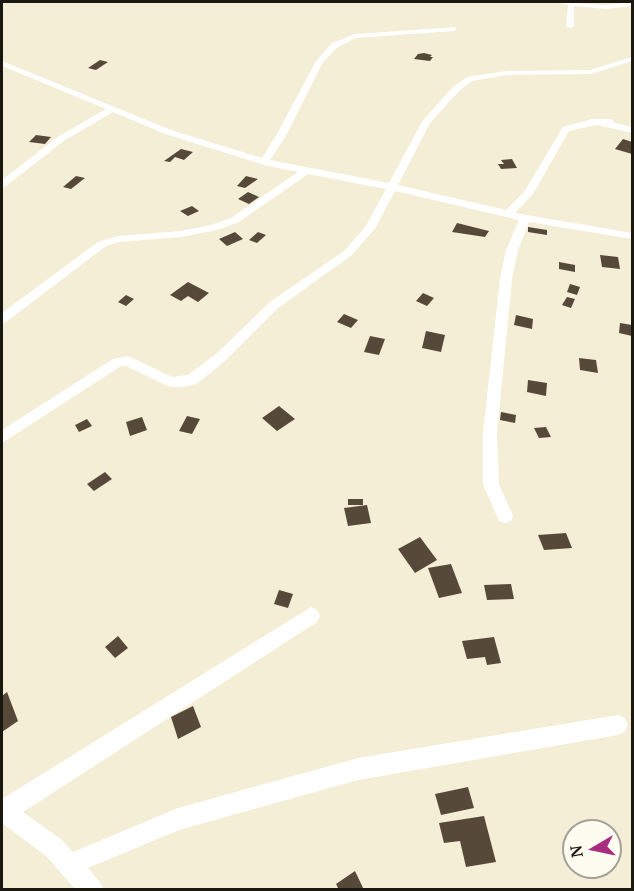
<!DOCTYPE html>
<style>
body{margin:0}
#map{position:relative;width:634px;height:891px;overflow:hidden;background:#f5eed6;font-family:"PT Serif",serif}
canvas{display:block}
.frame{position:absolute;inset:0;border:3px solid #1a170f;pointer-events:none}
.north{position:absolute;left:562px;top:819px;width:60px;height:60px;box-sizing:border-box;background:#fefbf1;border:2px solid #a3a097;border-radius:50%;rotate:261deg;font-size:16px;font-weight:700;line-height:24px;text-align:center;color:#1a170f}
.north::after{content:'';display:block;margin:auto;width:21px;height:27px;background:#a82c7f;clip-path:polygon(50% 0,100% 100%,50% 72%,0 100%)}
</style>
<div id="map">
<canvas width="634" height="891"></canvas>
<div class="frame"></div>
<div class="north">N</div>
</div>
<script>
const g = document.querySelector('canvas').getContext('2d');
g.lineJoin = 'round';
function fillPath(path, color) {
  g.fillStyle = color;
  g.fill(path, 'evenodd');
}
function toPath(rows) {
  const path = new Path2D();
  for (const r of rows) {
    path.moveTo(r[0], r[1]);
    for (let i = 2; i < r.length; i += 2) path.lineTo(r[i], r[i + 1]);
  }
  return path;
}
fillPath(toPath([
 [424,53,432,55,430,57,433,57,430,61,414,59,418,54],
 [100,60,108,62,96,70,88,68],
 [36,135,51,137,45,144,29,142],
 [623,139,632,142,632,154,615,149],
 [181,149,193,152,184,160,175,157,170,162,164,161],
 [512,159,517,168,501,169,498,164,504,164,501,160],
 [76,176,85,178,71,189,63,187],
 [246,176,258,179,245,188,237,186],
 [248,192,259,197,249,204,238,199],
 [192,206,199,211,188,216,180,211],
 [457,223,489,231,485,237,452,232],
 [528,227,547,230,547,235,528,232],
 [235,232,243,239,227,246,219,239],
 [258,232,266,235,257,243,249,240],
 [600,255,618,257,620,269,602,267],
 [559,262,575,265,575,272,559,269],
 [188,282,209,293,198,302,188,296,181,301,170,295],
 [570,284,580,287,577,295,567,292],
 [423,293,434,298,427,306,416,301],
 [126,295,134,299,126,306,118,302],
 [567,297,575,299,571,308,562,305],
 [344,314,358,320,351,328,337,322],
 [516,315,533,319,532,329,514,325],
 [620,323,632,325,632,336,619,333],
 [426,331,445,335,441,352,422,348],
 [370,336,385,339,379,355,364,352],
 [579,358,596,360,598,373,580,370],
 [528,380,547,383,546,396,527,392],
 [279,406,295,419,277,431,262,418],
 [501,412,516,415,515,423,500,420],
 [187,416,200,419,192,434,179,431],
 [142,417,147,430,130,436,126,422],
 [87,419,92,426,79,432,75,425],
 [546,427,551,437,539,438,534,428],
 [105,472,112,479,94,491,87,484],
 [348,499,363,499,363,505,348,505],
 [367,505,371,523,348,526,344,508],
 [566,533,572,548,544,550,538,535],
 [420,537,437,560,415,573,398,549],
 [451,564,462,593,439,598,428,568],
 [511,584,514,599,487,600,484,585],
 [279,590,293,594,288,608,274,604],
 [118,636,128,648,115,658,105,647],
 [494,637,501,663,487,665,485,657,467,659,462,641],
 [7,692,18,721,2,732,2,696],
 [193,706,201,727,178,739,171,717],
 [468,787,474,808,441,815,435,794],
 [484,816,496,862,466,867,460,841,444,843,439,823],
 [355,871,364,890,339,890,336,884]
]), '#574939');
fillPath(toPath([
 [557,2,606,5,632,2,632,6,606,9,574,6,574,26,570,28,566,26,568,5,557,2],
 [457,27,454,31,356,38,338,47,323,62,287,134,270,160,389,183,423,120,453,87,467,77,507,71,590,70,632,57,632,61,591,74,507,75,472,81,459,91,430,123,398,185,506,210,524,192,563,127,592,119,610,119,613,120,614,123,632,127,632,133,597,125,569,131,533,194,515,213,632,233,632,239,529,222,518,250,512,279,497,433,499,484,513,516,511,521,505,523,499,521,483,484,483,433,500,279,506,250,519,220,395,191,376,227,352,255,278,308,226,360,198,383,185,387,170,387,126,366,121,366,2,443,2,430,113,359,128,356,172,377,188,375,216,354,270,302,344,251,366,226,386,189,308,174,239,222,217,230,181,237,119,242,106,246,6,322,2,323,2,313,98,242,118,236,181,231,211,225,231,218,298,172,268,166,165,134,113,112,65,140,6,186,2,187,2,180,59,136,106,109,2,66,2,61,171,130,262,158,277,134,316,61,332,43,355,34,457,27],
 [311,607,317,610,320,616,317,622,23,812,62,840,73,852,178,808,358,758,618,715,625,718,628,725,625,732,618,735,358,780,179,830,88,868,100,882,103,890,76,890,46,856,2,823,2,799,311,607]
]), '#fff');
</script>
